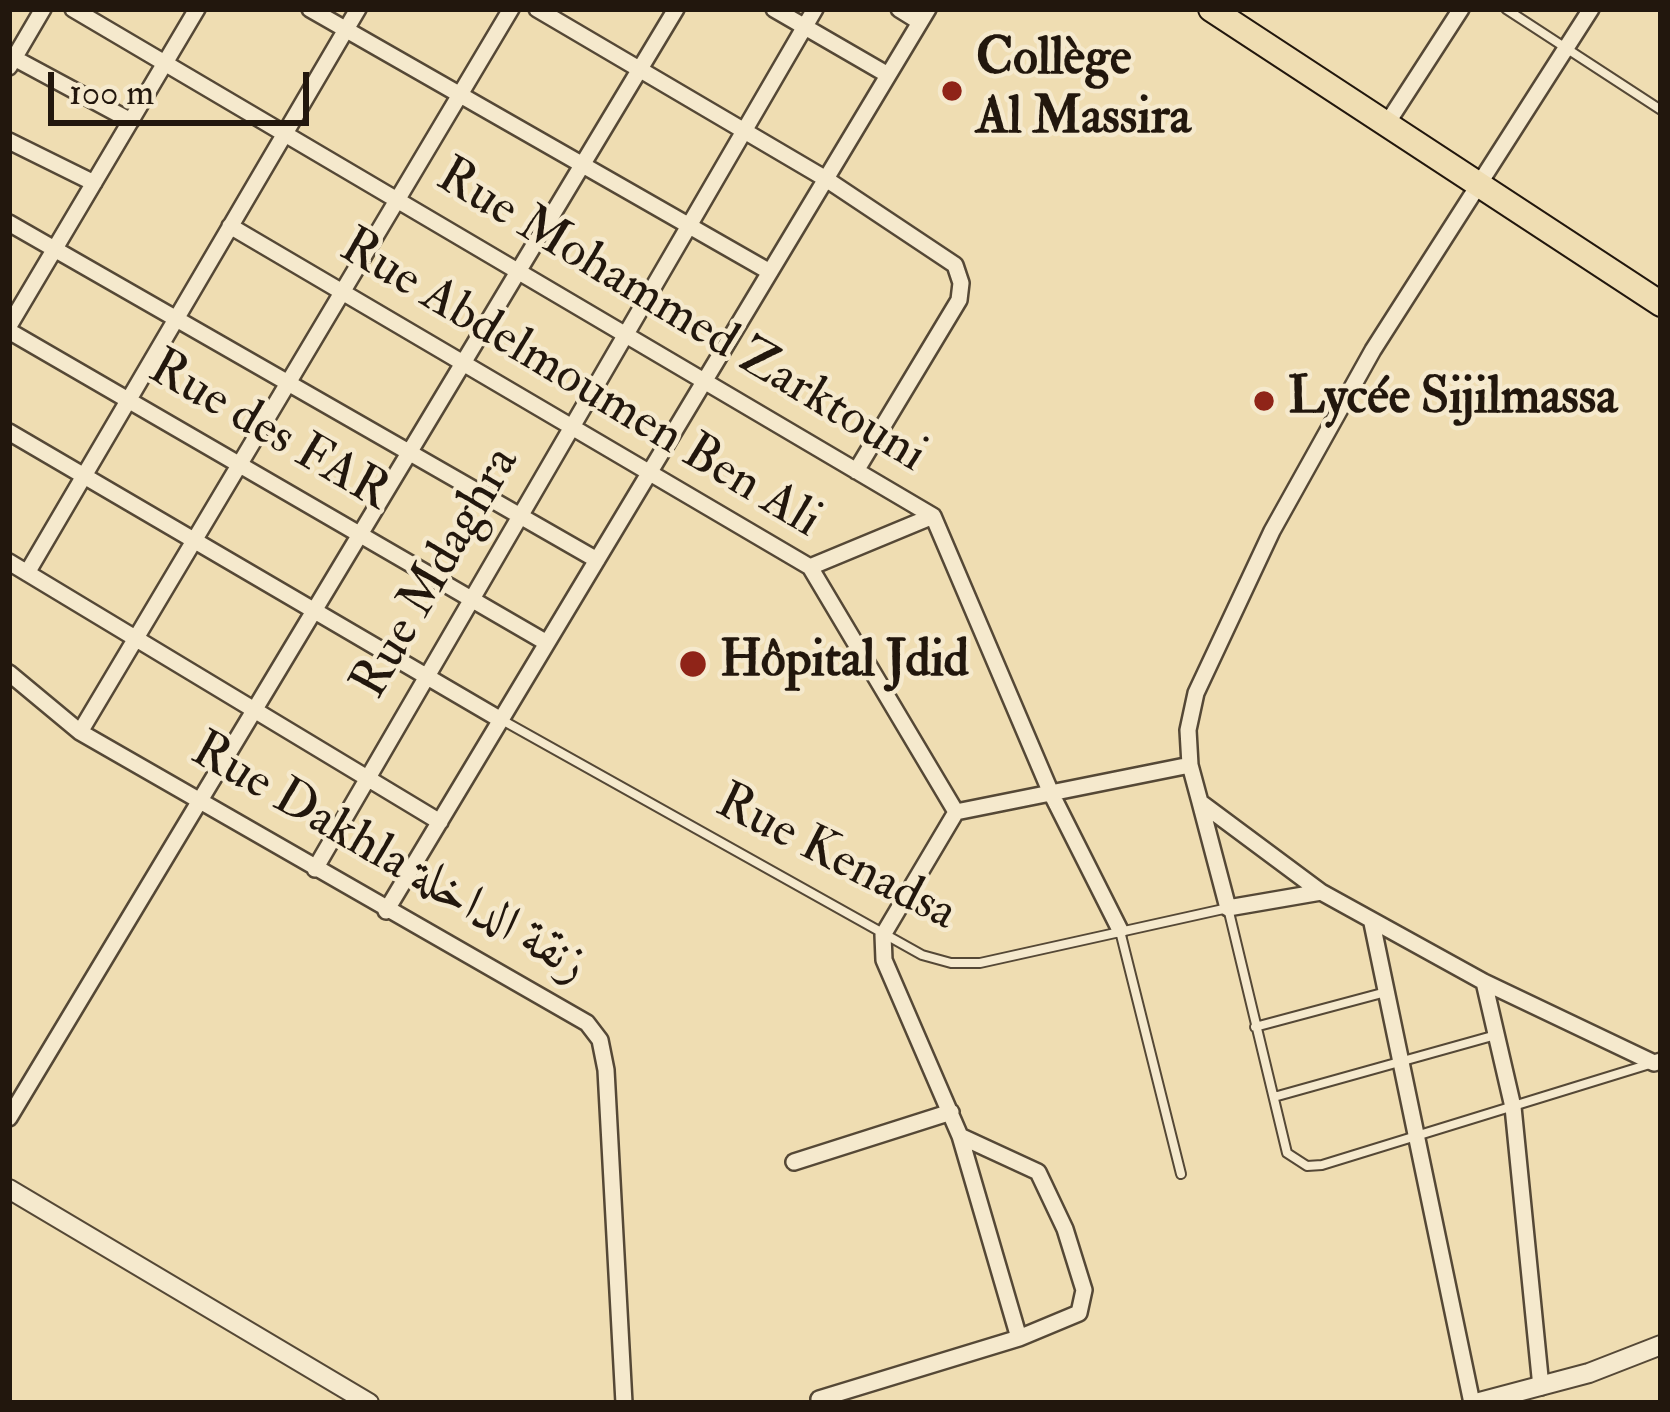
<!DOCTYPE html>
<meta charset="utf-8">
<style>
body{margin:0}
#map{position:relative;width:1670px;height:1412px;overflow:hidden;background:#efddb2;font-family:"IM FELL Double Pica",serif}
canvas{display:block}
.frame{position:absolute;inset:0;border:12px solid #22170d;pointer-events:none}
.scale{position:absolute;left:48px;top:72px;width:261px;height:54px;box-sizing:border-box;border:6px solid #22170d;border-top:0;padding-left:15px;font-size:36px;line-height:42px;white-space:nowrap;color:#22170d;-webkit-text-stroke:9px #f5e9cd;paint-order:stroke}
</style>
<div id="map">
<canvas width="1670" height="1412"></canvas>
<div class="frame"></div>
<div class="scale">100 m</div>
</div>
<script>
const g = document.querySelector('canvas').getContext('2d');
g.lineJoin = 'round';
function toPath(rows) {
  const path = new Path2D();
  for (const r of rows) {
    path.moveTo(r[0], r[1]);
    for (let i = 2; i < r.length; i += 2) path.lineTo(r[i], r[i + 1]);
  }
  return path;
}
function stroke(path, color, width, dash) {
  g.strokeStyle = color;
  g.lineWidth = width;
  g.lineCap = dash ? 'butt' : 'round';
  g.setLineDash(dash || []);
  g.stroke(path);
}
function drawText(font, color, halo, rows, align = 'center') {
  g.font = font + ' "IM FELL Double Pica",Amiri,serif';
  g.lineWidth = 9;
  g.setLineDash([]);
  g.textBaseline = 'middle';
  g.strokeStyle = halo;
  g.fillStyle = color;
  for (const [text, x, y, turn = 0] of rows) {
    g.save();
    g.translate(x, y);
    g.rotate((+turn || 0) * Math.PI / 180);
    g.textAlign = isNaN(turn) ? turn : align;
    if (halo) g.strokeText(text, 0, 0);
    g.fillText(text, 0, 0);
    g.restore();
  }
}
const service = toPath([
 [1506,9,1661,110],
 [502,720,922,955,951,963,980,963,1228,908,1287,1153,1307,1166,1322,1165,1653,1063],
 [1120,931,1181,1174],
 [1255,1027,1386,992],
 [1274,1097,1496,1035]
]);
const minor = toPath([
 [73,9,933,516],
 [310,9,770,272],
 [537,9,826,179,955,265,961,283,959,300,856,471],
 [774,9,888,75],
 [899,9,920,22],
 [14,58,131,121],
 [9,67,43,9],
 [1386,125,1461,9],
 [9,141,94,183],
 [9,223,597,560],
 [230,226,810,567,956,812,1190,765],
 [9,326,197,9],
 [9,331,547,643],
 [9,432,501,720],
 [933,516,1051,793,1120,930],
 [9,562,440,822],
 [810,567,933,516],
 [27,573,358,9],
 [9,673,80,732,587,1023,600,1040,606,1070,624,1403],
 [80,732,511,9],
 [1200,802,1228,908,1321,892,1484,982,1654,1063,1661,1061],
 [315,869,815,9],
 [1321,892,1200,802,1190,765,1188,730,1196,693,1272,531,1373,350,1591,9],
 [386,911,928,9],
 [1372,923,1472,1403],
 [1484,982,1513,1107,1541,1387],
 [9,1118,676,9],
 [960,1136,1038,1172,1065,1229,1084,1290,1079,1313,1019,1338],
 [794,1162,951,1112],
 [819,1399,1019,1338,960,1136,884,960,883,935,956,812]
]);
const tertiary = toPath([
 [9,1189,369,1403],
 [1476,1403,1589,1373,1661,1345]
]);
const primary = toPath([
 [1211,9,1661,304]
]);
stroke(service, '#554836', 12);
stroke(minor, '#554836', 20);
stroke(tertiary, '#554836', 22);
stroke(primary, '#22170d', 28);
stroke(service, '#f5e9cd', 8);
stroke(minor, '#f5e9cd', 15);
stroke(tertiary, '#f5e9cd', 18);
stroke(primary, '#efddb2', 24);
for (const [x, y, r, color] of [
 [952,91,12,"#8f2418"],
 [1264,401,12,"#8f2418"],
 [693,664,15,"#8f2418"]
]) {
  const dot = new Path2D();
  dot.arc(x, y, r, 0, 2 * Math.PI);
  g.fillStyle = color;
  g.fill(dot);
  stroke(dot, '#f5e9cd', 4.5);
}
drawText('bold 51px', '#22170d', '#f5e9cd', [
 ["Collège",976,62],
 ["Al Massira",976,121],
 ["Lycée Sijilmassa",1288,401],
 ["Hôpital Jdid",720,664]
], 'left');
drawText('51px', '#22170d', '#f5e9cd', [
 ["Rue Mohammed Zarktouni",680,318,31],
 ["Rue Abdelmoumen Ben Ali",579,386,31],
 ["Rue des FAR",268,433,30],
 ["Rue Mdaghra",438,574,-60],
 ["Rue Dakhla زنقة الداخلة",388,860,30],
 ["Rue Kenadsa",835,860,27]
]);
</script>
